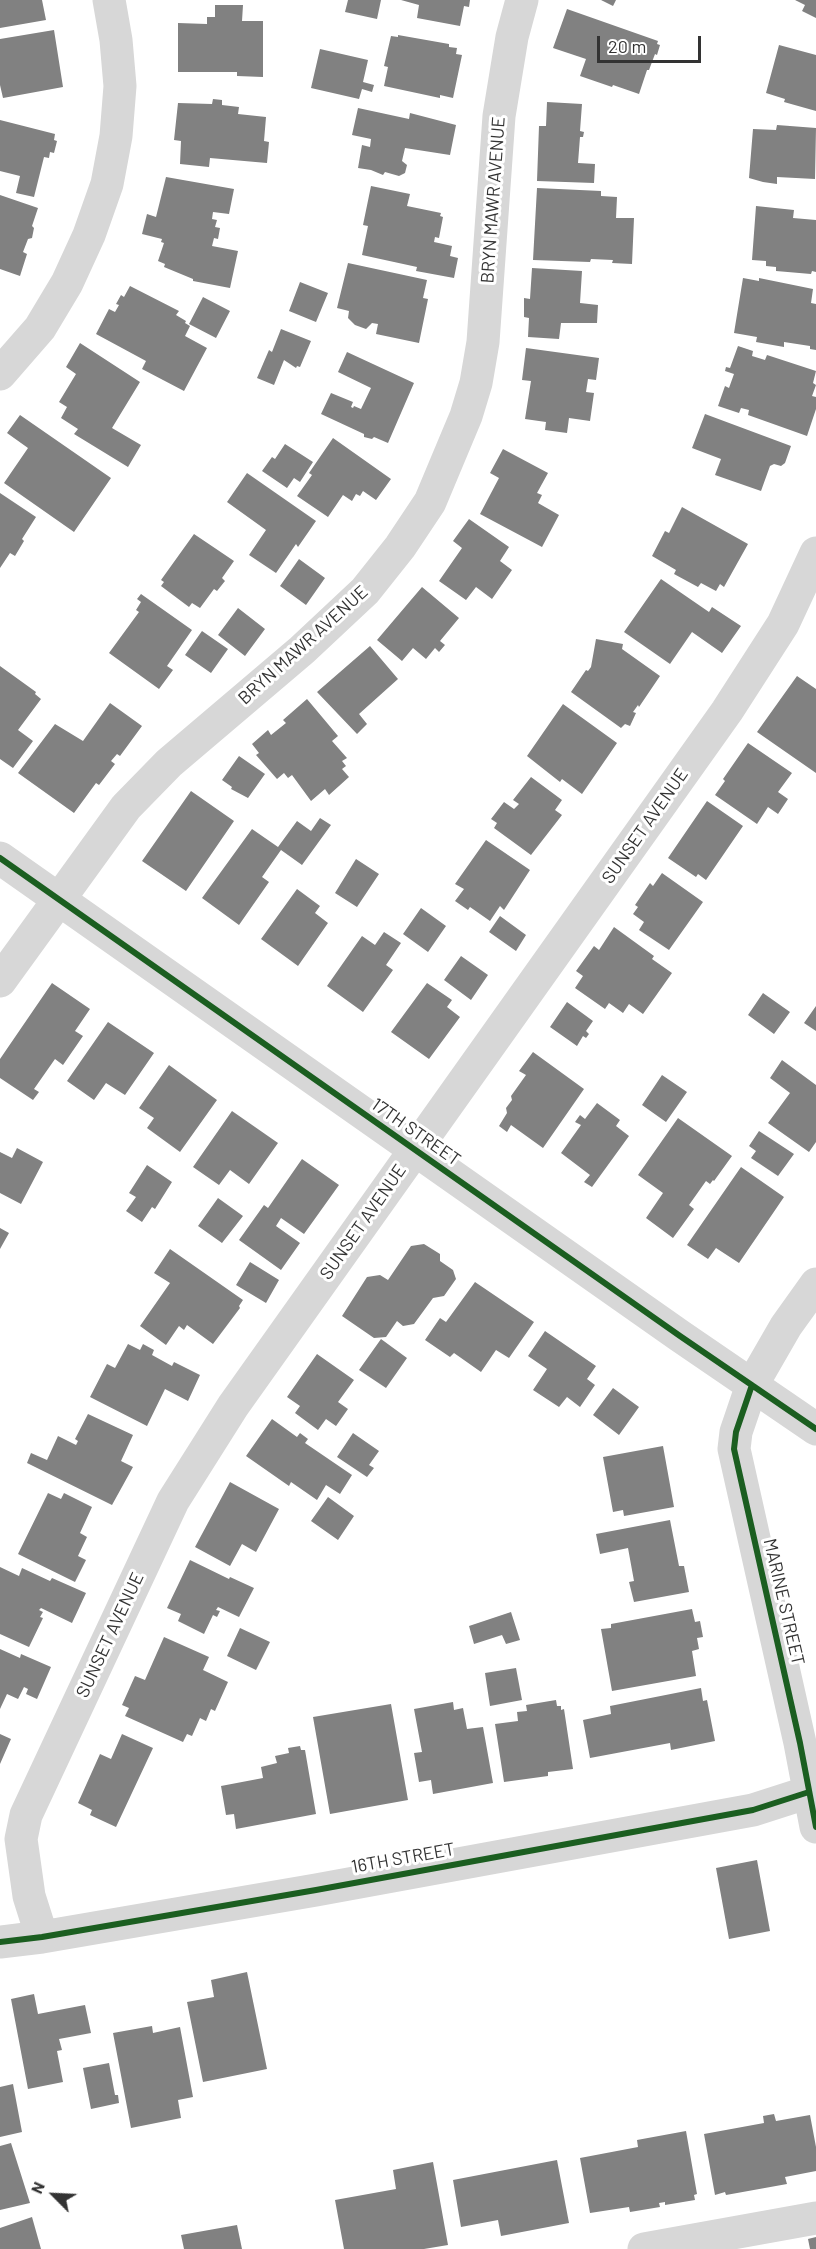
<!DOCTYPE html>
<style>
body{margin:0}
#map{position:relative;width:816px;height:2249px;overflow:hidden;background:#fff;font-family:Barlow,sans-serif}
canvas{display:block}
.north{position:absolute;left:24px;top:2165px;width:60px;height:60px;-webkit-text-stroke:4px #fff;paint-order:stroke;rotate:294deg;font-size:16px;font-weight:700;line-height:24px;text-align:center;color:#333}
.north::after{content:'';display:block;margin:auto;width:21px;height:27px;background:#333;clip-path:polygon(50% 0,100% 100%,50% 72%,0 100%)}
.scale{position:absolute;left:597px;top:36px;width:104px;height:27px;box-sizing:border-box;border:3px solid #333;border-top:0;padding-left:8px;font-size:18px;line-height:21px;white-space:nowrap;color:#333;-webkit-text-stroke:4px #fff;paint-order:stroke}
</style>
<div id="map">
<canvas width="816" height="2249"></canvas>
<div class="north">N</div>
<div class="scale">20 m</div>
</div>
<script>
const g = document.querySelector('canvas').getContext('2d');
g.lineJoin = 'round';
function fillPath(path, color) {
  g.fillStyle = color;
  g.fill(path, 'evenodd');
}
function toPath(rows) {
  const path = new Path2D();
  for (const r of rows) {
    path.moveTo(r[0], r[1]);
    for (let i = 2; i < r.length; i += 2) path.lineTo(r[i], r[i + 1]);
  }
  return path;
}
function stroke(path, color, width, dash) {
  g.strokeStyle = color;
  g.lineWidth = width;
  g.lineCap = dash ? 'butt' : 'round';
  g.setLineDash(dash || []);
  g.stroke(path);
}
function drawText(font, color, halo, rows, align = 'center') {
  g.font = font + ' Barlow,sans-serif';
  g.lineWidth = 6;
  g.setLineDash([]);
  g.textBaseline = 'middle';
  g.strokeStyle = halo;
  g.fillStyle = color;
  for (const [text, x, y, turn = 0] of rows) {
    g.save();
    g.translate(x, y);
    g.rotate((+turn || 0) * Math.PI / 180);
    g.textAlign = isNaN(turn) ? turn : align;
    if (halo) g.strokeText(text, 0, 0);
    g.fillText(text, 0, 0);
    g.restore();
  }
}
fillPath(toPath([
 [0,0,42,0,46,20,0,28],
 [348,0,381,0,377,19,345,12],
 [401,0,470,0,469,7,464,6,460,26,417,18,419,5],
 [601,0,616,0,613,6],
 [795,0,816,0,816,18,802,11,805,5],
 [215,5,243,5,242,21,263,21,263,77,237,76,237,72,178,72,178,23,207,24,207,17,215,17],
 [567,9,658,41,657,44,660,45,657,55,655,54,649,70,647,70,639,94,613,85,612,87,580,76,586,59,553,48],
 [54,30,63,87,3,98,0,85,0,39],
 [398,35,449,44,449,47,457,48,456,54,462,55,453,98,440,95,440,98,384,86,388,67,384,66,391,36,398,37],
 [779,45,816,55,816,111,784,102,785,99,766,93],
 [320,49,368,60,363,82,374,85,372,92,362,89,359,99,311,88],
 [213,99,222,100,222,105,239,107,238,114,266,117,264,141,269,142,267,163,210,158,209,167,180,164,181,141,174,140,178,103,212,104],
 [547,102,582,104,580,131,584,132,583,137,580,137,578,163,595,164,594,183,537,181,539,126,546,126],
 [358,108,409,119,410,113,456,125,450,155,405,148,402,161,407,165,405,173,399,176,385,172,383,175,371,170,358,168,362,145,370,147,371,139,352,135],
 [0,120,55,134,54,140,57,141,54,153,50,152,49,158,44,157,34,197,16,193,20,176,0,171],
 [777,125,816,128,815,179,777,177,777,184,763,182,749,178,753,129,776,130],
 [166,177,234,189,229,214,213,212,212,219,217,220,215,227,220,228,218,239,214,238,212,246,238,251,230,288,193,281,193,279,164,267,165,264,158,261,164,243,161,242,162,239,142,234,147,214,156,217],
 [371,186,410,194,407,206,441,213,440,216,443,217,439,238,435,237,434,242,452,246,450,256,458,258,454,278,416,271,417,267,362,255,368,226,363,225],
 [537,188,601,191,601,196,617,197,616,218,634,218,632,264,612,263,613,260,591,259,590,262,533,260],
 [0,195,38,208,32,226,34,228,32,238,28,239,23,252,27,254,20,276,0,269],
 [756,206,794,210,793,218,816,220,816,272,812,271,811,274,776,271,776,267,766,266,766,261,752,260],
 [348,263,427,280,423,298,428,299,419,343,376,334,378,324,372,323,366,329,355,325,348,318,349,311,337,308],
 [532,268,582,271,580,303,598,305,597,323,561,323,559,339,528,337,529,318,524,317,524,298,530,299],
 [743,278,759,281,759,278,813,289,811,303,816,304,816,350,810,349,810,346,784,342,784,347,756,342,757,337,734,333],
 [300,282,328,293,316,322,289,311],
 [130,286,179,311,176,315,186,321,185,323,190,326,185,336,207,348,184,391,142,369,146,361,96,334,109,309,115,312,119,305,116,304,121,295,124,297],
 [203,297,230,311,216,338,189,324],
 [281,329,311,341,300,367,297,366,296,368,284,360,274,385,257,378,269,350,272,352],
 [80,343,140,382,112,428,141,445,128,467,74,434,78,429,61,418,67,407,59,402,76,374,66,367],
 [738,346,753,351,752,356,765,360,767,355,816,371,813,383,816,385,812,396,816,397,816,409,807,436,748,415,749,410,741,408,739,413,718,406,725,386,729,388,734,374,725,371,726,367,730,368],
 [526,348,599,358,596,380,588,379,586,392,594,393,590,421,569,418,567,433,545,430,546,422,525,419,531,381,522,380],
 [347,352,414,383,388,443,374,437,372,439,364,437,364,434,321,414,331,393,353,402,351,407,353,408,354,406,361,409,371,388,338,372],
 [705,414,791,446,785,463,781,466,774,464,770,466,761,491,715,475,721,459,692,448],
 [20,415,111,478,74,532,4,483,28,448,7,433],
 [333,438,391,479,376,500,363,491,360,496,356,494,352,501,343,495,328,517,297,496,312,475,309,473],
 [285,444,313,462,300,482,294,478,287,488,262,471,272,457,275,459],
 [503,449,548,473,537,493,542,495,538,503,559,515,542,547,480,514,499,478,490,473],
 [247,473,316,521,298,547,296,544,276,573,249,555,266,530,227,502],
 [0,493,36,517,22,539,24,541,15,556,10,553,0,568],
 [682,507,748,544,724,587,720,584,716,591,701,583,698,587,674,574,676,570,652,556,665,531,669,533],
 [469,519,509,547,500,561,512,570,492,599,476,587,466,600,439,581,462,548,453,541],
 [194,534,234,561,222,578,225,581,217,591,214,589,200,608,192,603,189,607,161,586,164,582,161,580],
 [299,559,325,578,306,605,280,586],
 [661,579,709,612,712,607,741,626,722,653,692,632,670,664,624,632],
 [422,587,459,618,440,641,445,645,439,652,435,648,426,659,413,648,402,661,377,640],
 [141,594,192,630,167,666,173,670,159,689,109,653,139,612,136,610,141,602,137,599],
 [238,608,265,629,245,656,218,635],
 [202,631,228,649,211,673,185,655],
 [596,639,623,644,622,649,660,676,639,707,638,705,633,712,636,713,630,726,625,724,621,728,571,692,586,670,588,671,591,667],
 [370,646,398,679,359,714,367,724,357,734,317,692],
 [0,666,36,692,35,694,41,699,18,730,33,741,13,768,0,759],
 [797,676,816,689,816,773,757,732],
 [307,699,338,736,332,741,347,758,342,761,346,766,342,769,349,777,329,795,325,789,311,801,292,775,288,778,284,773,277,779,256,755,259,753,252,744,268,730,271,735,286,723,283,720],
 [110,703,142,726,120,756,117,754,111,761,115,764,99,785,96,783,74,813,18,773,55,724,83,741],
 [563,704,617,743,582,794,562,779,560,782,527,756],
 [748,743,792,773,778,792,788,799,778,814,768,807,757,824,715,795,725,781,723,779],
 [239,756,265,774,248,798,231,789,232,787,222,780],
 [531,777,562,800,555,810,562,815,531,855,494,828,497,823,491,819,504,802,514,809,519,804,513,800],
 [191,791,234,821,186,891,142,861],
 [707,801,743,826,706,880,698,874,696,877,668,858],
 [320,818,331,825,302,865,281,850,262,877,269,882,239,925,202,898,252,829,278,847,297,821,311,831],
 [486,840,530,870,504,910,500,906,490,921,470,907,468,910,455,901,464,889,455,884],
 [356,859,379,874,357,907,335,893],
 [662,873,703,902,669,950,639,930,644,922,633,914,638,907,635,905,650,883,653,886],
 [297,889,320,906,315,913,328,923,298,966,261,939],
 [421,908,446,926,428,952,403,934],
 [500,916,526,935,516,951,489,932],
 [614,927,654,956,652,959,672,973,643,1014,629,1004,623,1013,609,1003,605,1009,575,988,583,976,576,971,594,946,599,950],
 [384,932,401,943,386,965,393,970,363,1012,327,986,362,936,375,945],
 [461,956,488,975,471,1000,444,980],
 [52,983,90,1009,75,1031,83,1036,63,1065,55,1059,34,1089,39,1092,33,1100,0,1078,0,1059],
 [427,983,452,1000,447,1007,460,1017,429,1059,391,1032],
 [763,993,790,1012,774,1034,748,1015],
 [567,1002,593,1021,586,1031,589,1034,586,1038,583,1036,577,1046,550,1027],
 [816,1006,816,1031,804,1023],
 [108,1022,154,1053,125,1095,106,1083,94,1100,67,1081],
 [533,1052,584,1089,543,1148,511,1125,507,1132,499,1126,507,1113,506,1108,512,1100,511,1096,526,1075,519,1071],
 [782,1060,816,1085,816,1142,809,1152,768,1123,790,1093,770,1078],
 [169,1065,217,1100,180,1152,147,1128,154,1118,139,1108],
 [662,1075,687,1092,666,1122,642,1105],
 [597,1103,620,1120,616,1126,629,1136,592,1187,584,1182,590,1175,561,1153,581,1125,575,1122,580,1115,585,1119],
 [232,1111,278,1143,249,1184,230,1170,219,1185,193,1167],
 [678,1118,732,1156,714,1181,713,1180,710,1184,706,1181,689,1205,694,1209,673,1238,646,1218,663,1193,638,1175],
 [759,1131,794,1154,778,1176,751,1158,756,1151,749,1146],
 [17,1148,43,1162,21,1204,0,1193,0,1152,12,1158],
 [302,1159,339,1185,304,1234,281,1218,276,1226,300,1243,281,1270,239,1240,264,1205,268,1208],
 [147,1165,172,1182,155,1209,152,1207,142,1222,126,1211,136,1197,129,1193],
 [741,1167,784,1197,739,1263,716,1248,708,1259,687,1245],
 [218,1198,243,1216,222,1243,198,1226],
 [0,1228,9,1233,0,1249],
 [424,1244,440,1254,440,1261,453,1270,456,1279,444,1296,433,1298,414,1324,403,1326,397,1321,386,1337,374,1338,342,1316,367,1277,380,1275,388,1280,411,1246],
 [170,1249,243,1300,239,1306,240,1308,213,1344,187,1325,184,1330,179,1326,166,1345,140,1326,170,1283,154,1273],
 [250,1262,279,1280,266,1303,236,1285],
 [475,1282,534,1322,509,1358,496,1350,481,1372,454,1353,450,1357,425,1340,440,1318,446,1322],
 [545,1331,596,1366,587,1379,595,1385,580,1407,567,1397,559,1407,533,1390,547,1369,528,1356],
 [381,1339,407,1358,386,1388,359,1370],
 [128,1344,140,1350,143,1344,154,1350,152,1355,172,1366,174,1362,200,1375,188,1401,165,1389,147,1426,90,1397,107,1364,115,1368],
 [317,1354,354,1380,338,1402,348,1409,336,1426,326,1419,318,1430,295,1413,300,1406,287,1397],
 [613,1388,639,1407,619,1435,593,1415],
 [88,1414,133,1435,121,1461,133,1467,112,1505,27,1463,31,1453,47,1460,58,1436,76,1445,78,1441,75,1439],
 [272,1419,297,1437,300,1433,308,1439,305,1443,352,1475,340,1494,326,1485,317,1500,291,1482,289,1486,246,1456],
 [353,1433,379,1451,369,1465,374,1468,367,1477,337,1457],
 [663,1446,674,1507,624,1516,623,1510,613,1512,603,1457],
 [230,1482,279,1509,256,1552,242,1544,230,1566,195,1547],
 [48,1493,61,1499,64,1493,92,1507,80,1533,87,1537,78,1556,86,1560,75,1582,18,1554],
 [328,1497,354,1516,338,1540,311,1521],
 [670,1520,679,1566,684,1566,689,1592,634,1602,629,1582,634,1581,628,1548,600,1554,596,1534],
 [190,1560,229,1579,230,1577,254,1588,239,1617,218,1607,216,1610,220,1611,217,1617,213,1615,204,1634,178,1621,181,1614,167,1608],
 [0,1567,19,1576,22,1568,50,1581,52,1578,86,1593,72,1623,41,1608,39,1610,43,1612,40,1617,43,1618,29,1647,0,1634],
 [692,1609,695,1622,700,1621,703,1637,697,1638,699,1649,692,1651,696,1676,612,1691,601,1629,611,1628,611,1624],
 [511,1612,520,1640,506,1644,502,1635,474,1644,469,1626],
 [240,1628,270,1642,256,1670,227,1656],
 [164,1637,209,1657,203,1670,228,1682,215,1711,211,1709,206,1721,200,1718,192,1736,187,1734,183,1742,125,1716,129,1708,122,1705,135,1676,145,1680],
 [0,1649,20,1658,21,1654,51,1667,37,1699,26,1694,28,1689,24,1687,18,1699,7,1694,0,1709],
 [516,1668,522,1700,490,1706,485,1673],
 [701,1688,703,1701,707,1700,715,1741,671,1750,670,1743,590,1758,583,1720,611,1714,610,1706],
 [556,1700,557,1706,561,1706,561,1710,564,1709,573,1769,548,1772,548,1776,504,1782,495,1724,518,1721,517,1712,527,1711,526,1705],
 [453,1702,454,1710,463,1708,467,1729,483,1727,493,1783,433,1794,431,1780,419,1782,414,1753,422,1752,414,1709],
 [391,1704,408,1800,330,1814,313,1717],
 [0,1734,11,1739,0,1764],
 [122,1734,153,1748,116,1827,90,1815,92,1810,78,1803,100,1754,111,1759],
 [300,1746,301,1750,305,1750,316,1814,236,1829,234,1814,226,1815,221,1786,263,1778,261,1767,277,1763,275,1756,289,1753,288,1748],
 [757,1860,770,1931,729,1939,716,1868],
 [247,1972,267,2069,203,2082,187,2002,214,1997,211,1980],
 [34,1994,38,2014,85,2005,91,2033,59,2039,62,2050,57,2051,63,2082,28,2089,11,1999],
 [152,2026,153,2033,180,2027,193,2097,178,2100,181,2118,131,2128,113,2033],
 [109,2063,115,2095,118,2095,119,2103,91,2109,83,2068],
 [13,2084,22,2132,0,2137,0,2087],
 [774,2114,776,2121,810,2115,816,2147,816,2171,785,2177,787,2184,726,2195,725,2192,715,2195,704,2134,764,2123,763,2116],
 [686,2131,697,2194,694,2195,695,2200,665,2205,665,2202,659,2203,660,2207,630,2212,629,2207,590,2213,580,2158,638,2147,637,2140],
 [11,2143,30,2203,0,2210,0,2146],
 [557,2160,569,2223,501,2236,498,2220,461,2227,453,2180],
 [433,2162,448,2245,424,2249,344,2249,335,2200,396,2189,393,2170],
 [32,2217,41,2249,0,2249,0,2228],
 [237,2225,242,2249,184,2249,181,2235],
 [816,2237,816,2249,810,2249,808,2239]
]), '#818181');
stroke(toPath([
 [0,374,40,328,67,283,89,235,107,184,116,136,120,86,116,40,109,0],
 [0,858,680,1336,816,1429],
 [0,981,126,807,169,763,302,650,365,591,400,547,430,502,466,416,476,383,483,342,499,116,512,37,522,0],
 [816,1284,786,1326,752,1385,736,1432,734,1449,800,1743,816,1827],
 [42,1937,29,1896,21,1839,26,1815,173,1501,233,1406,727,711,783,624,816,553],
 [0,1942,42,1937,316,1890,753,1810,809,1792],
 [644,2249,816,2218]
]), '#d7d7d7', 33);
stroke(toPath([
 [0,858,680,1336,816,1429],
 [752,1385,736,1432,734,1449,800,1743,816,1827],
 [0,1942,42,1937,316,1890,753,1810,809,1792]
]), '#1b5e20', 6);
drawText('18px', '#333', '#fff', [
 ["BRYN MAWR AVENUE",493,200,-86],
 ["BRYN MAWR AVENUE",303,645,-42],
 ["SUNSET AVENUE",645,826,-55],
 ["17TH STREET",416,1132,35],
 ["SUNSET AVENUE",363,1222,-55],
 ["MARINE STREET",784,1602,77],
 ["SUNSET AVENUE",110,1635,-65],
 ["16TH STREET",403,1858,-10]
]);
</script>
